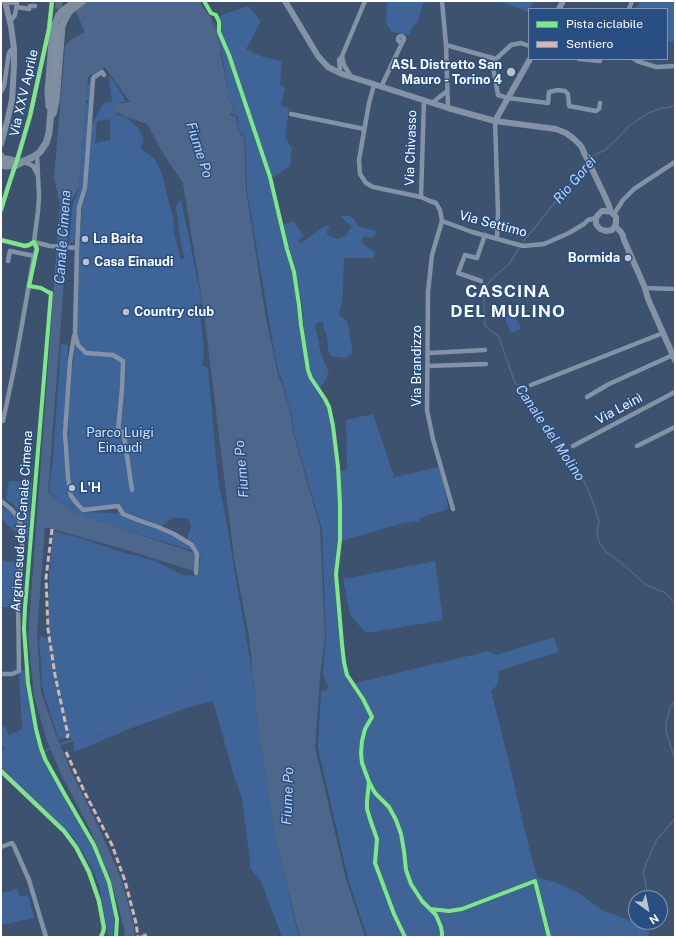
<!DOCTYPE html>
<meta charset="utf-8">
<style>
body{margin:0}
#map{position:relative;width:676px;height:938px;overflow:hidden;background:#3d526e;font-family:"Public Sans",sans-serif}
canvas{display:block}
.frame{position:absolute;inset:0;border:2px solid #fff;pointer-events:none}
.legend{position:absolute;left:528px;top:8px;width:140px;height:52px;box-sizing:border-box;background:#294e82;border:1px solid #7f95b4;margin:0;padding:5px 7px;list-style:none;font-size:12px;color:#fff}
.legend li{display:flex;align-items:center;gap:8px;height:20px}
.legend b{width:20px;border:1px solid #7f95b4}
.north{position:absolute;left:628px;top:890px;width:40px;height:40px;box-sizing:border-box;background:#294e82;border:1px solid #7f95b4;border-radius:50%;rotate:147deg;font-size:11px;font-weight:700;line-height:16px;text-align:center;color:#fff}
.north::after{content:'';display:block;margin:auto;width:14px;height:18px;background:#bbc2cc;clip-path:polygon(50% 0,100% 100%,50% 72%,0 100%)}
</style>
<div id="map">
<canvas width="676" height="938"></canvas>
<div class="frame"></div>
<ul class="legend">
<li><b style="height:5px;background:#7ce984"></b>Pista ciclabile</li>
<li><b style="height:5px;background:#d1b7ad"></b>Sentiero</li>
</ul>
<div class="north">N</div>
</div>
<script>
const g = document.querySelector('canvas').getContext('2d');
g.lineJoin = 'round';
function fillPath(path, color) {
  g.fillStyle = color;
  g.fill(path, 'evenodd');
}
function toPath(rows) {
  const path = new Path2D();
  for (const r of rows) {
    if (r.length === 3) {
      path.moveTo(r[0] + r[2], r[1]);
      path.arc(r[0], r[1], r[2], 0, 2 * Math.PI);
      continue;
    }
    path.moveTo(r[0], r[1]);
    for (let i = 2; i < r.length; i += 2) path.lineTo(r[i], r[i + 1]);
  }
  return path;
}
function stroke(path, color, width, dash) {
  g.strokeStyle = color;
  g.lineWidth = width;
  g.lineCap = dash ? 'butt' : 'round';
  g.setLineDash(dash || []);
  g.stroke(path);
}
function drawText(font, color, halo, rows, align = 'center') {
  g.font = font + ' "Public Sans",sans-serif';
  g.lineWidth = 3;
  g.setLineDash([]);
  g.textBaseline = 'middle';
  g.strokeStyle = halo;
  g.fillStyle = color;
  for (const [text, x, y, turn = 0] of rows) {
    g.save();
    g.translate(x, y);
    g.rotate((+turn || 0) * Math.PI / 180);
    g.textAlign = isNaN(turn) ? turn : align;
    if (halo) g.strokeText(text, 0, 0);
    g.fillText(text, 0, 0);
    g.restore();
  }
}
fillPath(toPath([
 [387,1,427,1,423,3,418,21,412,28,409,35,392,32,386,23],
 [499,1,534,1,529,9,528,12],
 [640,1,675,1,675,41,672,42,667,41,667,9,636,9],
 [248,6,261,21,246,49,263,57,282,61,280,85,285,87,281,106,289,108,285,138,292,148,290,166,274,177,271,177,230,54,222,35,220,22,218,18,224,14],
 [215,23,228,55,249,121,268,177,292,272,298,305,306,370,310,378,325,401,331,422,337,476,339,505,339,544,335,576,341,644,346,676,351,684,489,651,496,655,554,637,559,652,498,671,499,679,496,686,491,691,509,762,526,836,537,877,555,882,579,893,604,911,629,920,649,932,647,937,367,937,348,878,318,748,321,691,329,689,323,675,326,635,322,530,294,433,292,415,288,404,282,380,279,374,275,356,247,190,245,137,241,134,237,125,238,118,237,116,231,114,235,112,230,100,226,99,229,95,221,49,216,32,216,27,214,24],
 [110,76,124,97,124,100,127,101,115,104,116,112,118,115,130,118,128,119,138,128,144,138,141,149,155,159,162,174,173,218,174,233,181,260,184,258,179,231,176,206,181,200,202,302,199,305,204,351,202,365,208,368,218,479,229,536,238,591,252,671,258,727,276,843,299,937,282,937,261,881,250,868,250,862,242,798,234,776,213,701,186,708,163,717,134,727,74,752,73,741,68,735,66,738,60,739,58,738,42,687,41,681,42,675,39,639,41,636,49,639,48,629,49,576,53,531,70,536,70,535,129,554,142,557,146,559,152,560,183,575,194,576,199,569,199,565,201,559,200,557,195,557,194,551,118,528,71,511,49,492,53,457,61,344,68,345,63,443,69,495,75,506,83,512,120,513,137,521,161,530,190,544,187,539,191,526,188,519,174,517,160,527,124,513,120,505,84,509,76,502,72,492,69,467,68,443,69,401,76,332,78,257,82,206,88,188,87,184,90,129,101,107,104,103,112,101,109,82],
 [110,119,110,129,111,140,95,143,97,121],
 [90,82,92,82,85,181,78,208,74,242,70,244,69,244,72,210,73,203,79,189,79,187,86,103,88,103,88,100,86,100,87,85,90,85],
 [342,215,349,216,354,219,359,227,377,231,373,237,364,237,361,242,375,253,374,258,344,258,343,293,341,307,339,313,340,316,347,321,353,354,345,358,331,356,328,351,328,343,326,333,324,329,323,322,317,323,315,325,321,354,329,373,320,389,313,377,308,361,304,333,302,305,297,278,283,225,293,221,304,236,298,241,301,244,310,236,327,225,330,227,327,230,327,234,332,237,338,239,345,236,352,227,346,221,341,217],
 [512,310,521,329,511,333,503,314],
 [373,414,394,476,391,478,439,467,443,482,444,486,448,506,447,509,440,512,427,515,421,518,418,522,414,521,399,524,345,540,341,539,342,524,339,470,340,470,342,471,345,470,347,467,346,420],
 [9,481,32,482,28,538,25,538,23,520,17,509,12,503,6,500],
 [1,506,13,513,18,522,20,534,18,533,13,530,1,518],
 [1,561,18,562,15,607,1,607],
 [435,561,443,620,366,633,350,615,343,579],
 [23,670,26,670,34,723,39,747,43,760,94,848,109,886,115,910,113,937,110,937,108,935,99,885,89,863,74,838,1,767,1,753,5,749,1,745,1,729,5,726,9,735,22,729,19,672],
 [17,889,20,897,28,895,34,918,1,925,1,893]
]), '#3e6498');
fillPath(toPath([
 [71,1,201,1,201,5,211,18,213,24,215,28,221,50,220,52,229,95,226,99,230,100,234,112,230,114,231,116,236,116,237,126,241,136,244,137,246,190,265,313,278,375,281,381,291,416,293,432,320,527,325,636,320,677,315,748,346,879,365,937,300,937,276,843,258,727,249,636,234,558,204,313,183,183,164,155,147,124,130,118,116,112,115,104,130,102,105,67,88,77,79,187,70,203,48,492,71,511,118,528,195,553,194,571,130,551,45,527,37,634,41,692,57,738,71,771,99,828,122,881,134,926,135,937,125,937,124,928,110,877,91,832,62,776,47,741,34,696,28,636,60,204,54,178,65,46,70,40,85,32,75,10]
]), '#4d678c');
stroke(toPath([
 [590,160,593,156,605,150,616,140,629,126,648,113,659,109,675,106],
 [523,242,587,163],
 [519,248,509,264,493,278,485,287,484,296,485,326,499,337,515,383,520,386,525,394,528,403,537,419,550,436,558,442,585,483,594,505,599,522,597,533,599,542,606,552,623,564,646,585,666,593,672,600,672,602],
 [674,611,675,615],
 [675,700,670,708,666,723,666,731,675,760],
 [59,745,73,740,87,730,123,727,138,720,149,712,169,713,180,708,187,701,198,686,210,673,224,676,230,679,243,677,254,673],
 [1,766,29,758,52,748],
 [646,898,647,891,645,880,643,873,646,863,657,839,675,819],
 [639,937,640,929]
]), '#4d678c', 1.5);
stroke(toPath([
 [58,19,59,1]
]), '#5a6c84', 7, [7, 3.5]);
stroke(toPath([
 [442,1,446,45,448,108],
 [5,2,17,3,17,1],
 [17,7,29,9,30,6,35,6],
 [629,9,632,1],
 [10,22,15,15,17,3],
 [401,39,3],
 [446,45,496,59],
 [529,46,521,43,511,45,496,59,493,67,498,95,508,98,548,103,549,92,558,90,565,91,568,94,569,106,596,111,599,109,600,103],
 [342,56,344,65,351,77],
 [579,59,600,61],
 [634,59,637,61,656,67,675,66],
 [339,72,340,69,339,60,342,56,365,1],
 [104,75,102,72,94,77,93,79,85,188,79,207,77,248,75,334,78,345,86,353,113,355,123,361,122,389,118,431,123,432,124,436,132,490],
 [374,85,369,103,359,160,360,174,366,183,373,187,421,197,430,201,436,203,440,210,442,221,472,232,523,246,544,244,569,233,584,224,588,220,596,218],
 [381,87,403,41],
 [1,92,4,86,9,53,11,50,14,49],
 [432,103,447,91],
 [291,114,364,129],
 [495,121,498,212,497,238],
 [25,162,33,166,37,174],
 [421,197,424,100],
 [1,210,8,187,18,157,30,116,49,29,52,1],
 [614,214,623,200,634,189,675,162],
 [442,221,432,255,428,292,427,410,433,439,453,509],
 [1,240,25,246,29,245,34,242,50,246,77,248],
 [8,261,10,251,34,256],
 [481,281,458,273,465,255,477,258,485,235],
 [645,288,675,289],
 [74,336,70,361,65,434,68,477,71,496,78,505,83,510,118,506,123,514,138,520,158,527,174,534,192,545,197,554,196,573],
 [428,353,485,350],
 [428,366,486,364],
 [531,385,663,333],
 [587,397,609,384,673,355],
 [3,421,15,364,34,256,37,249,34,242,38,211,39,197,37,154],
 [573,446,675,392],
 [637,446,675,427],
 [1,501,11,509,18,517,21,525,22,543,18,599,19,671,12,674,1,674],
 [1,771,64,831,76,847,89,872,99,901,104,928,103,932,101,937],
 [1,847,12,843,14,846,29,880,46,937],
 [142,937,145,935]
]), '#8392a4', 4.5);
stroke(toPath([
 [285,1,318,56,328,67,342,74,448,108,495,121,556,129,566,133,574,139,581,146,608,203,611,212,616,217,616,223,615,226,612,230,606,231,600,229,596,224,596,218,598,215,602,211,605,211,611,212],
 [559,9,563,1],
 [495,121,530,59],
 [1,144,8,118,12,100,14,66,14,49,11,26,5,1],
 [615,226,621,232,623,236,624,240,645,288,648,299,675,360]
]), '#8392a4', 6);
stroke(toPath([
 [49,106,48,91,53,29],
 [53,114,56,102,62,26,66,17,70,11,83,1]
]), '#7e8da0', 7);
stroke(toPath([
 [22,162,33,157,40,152,46,143,49,133,58,27],
 [1,164,3,160,1,156]
]), '#818fa2', 7);
stroke(toPath([
 [53,29,58,17,61,12,76,1]
]), '#7e8da0', 7);
stroke(toPath([
 [6,159,20,162],
 [5,166,17,165,22,162]
]), '#818fa2', 7);
stroke(toPath([
 [52,529,46,578,48,629,55,675,68,735,67,738],
 [66,752,85,793,112,845,125,881,136,923,138,937],
 [145,935,145,937]
]), '#d1b7ad', 3, [6, 3]);
stroke(toPath([
 [204,1,211,13,216,15,219,22,219,32,229,55,270,177,287,249,294,272,299,305,301,325,308,370,311,378,325,399,329,407,333,426,338,467,340,504,340,540,336,574,342,644,344,662,347,675,363,699,372,717,365,729,362,741,361,753,362,763,369,782,375,793,389,807,396,820,401,834,404,851,406,870,411,884,422,901,436,915,441,927,442,933,442,937],
 [1,210,8,187,18,157,30,116,49,29,52,1],
 [1,240,25,246,29,245,34,242,37,249,29,286,41,288,48,292,51,293,25,608,24,629,28,683,36,729,41,748,45,759,65,795,94,845,109,882,117,919,116,937],
 [1,771,64,831,76,847,89,872,99,901,104,928,103,932,101,937],
 [369,782,367,801,367,809,370,819,377,839,375,863,394,914,405,937],
 [430,909,449,911,462,909,535,881,549,937]
]), '#7ce984', 4);
for (const [x, y, r, color] of [
 [511,72,5,"#bbc2cc"],
 [85,239,4,"#bbc2cc"],
 [628,258,4,"#bbc2cc"],
 [86,262,4,"#bbc2cc"],
 [126,312,4,"#bbc2cc"],
 [72,488,4,"#bbc2cc"]
]) {
  const dot = new Path2D();
  dot.arc(x, y, r, 0, 2 * Math.PI);
  g.fillStyle = color;
  g.fill(dot);
  stroke(dot, '#294e82', 1.5);
}
drawText('bold 13px', '#fff', '#294e82', [
 ["ASL Distretto San",502,65,"right"],
 ["Mauro - Torino 4",502,80,"right"],
 ["La Baita",93,239],
 ["Bormida",620,258,"right"],
 ["Casa Einaudi",94,262],
 ["Country club",134,312],
 ["L'H",80,488]
], 'left');
drawText('13px', '#fff', '#294e82', [
 ["Via XXV Aprile",24,93,-77],
 ["Via Chivasso",411,148,-88],
 ["Via Settimo",493,224,15],
 ["Via Brandizzo",417,366,-90],
 ["Via Leinì",619,409,-28],
 ["Argine sud del Canale Cimena",22,521,-86]
]);
drawText('13px', '#d5e3f5', '#294e82', [
 ["Parco Luigi",120,433],
 ["Einaudi",120,448]
]);
drawText('italic 14px', '#bdd2ee', '#294e82', [
 ["Fiume Po",199,150,72],
 ["Rio Gorei",575,180,-49],
 ["Canale Cimena",63,237,-86],
 ["Canale del Molino",550,433,56],
 ["Fiume Po",242,469,-95],
 ["Fiume Po",288,796,-88]
]);
g.letterSpacing = '1px';
drawText('bold 17px', '#fff', '#294e82', [
 ["CASCINA",508,292],
 ["DEL MULINO",508,312]
]);
g.letterSpacing = '0px';
</script>
